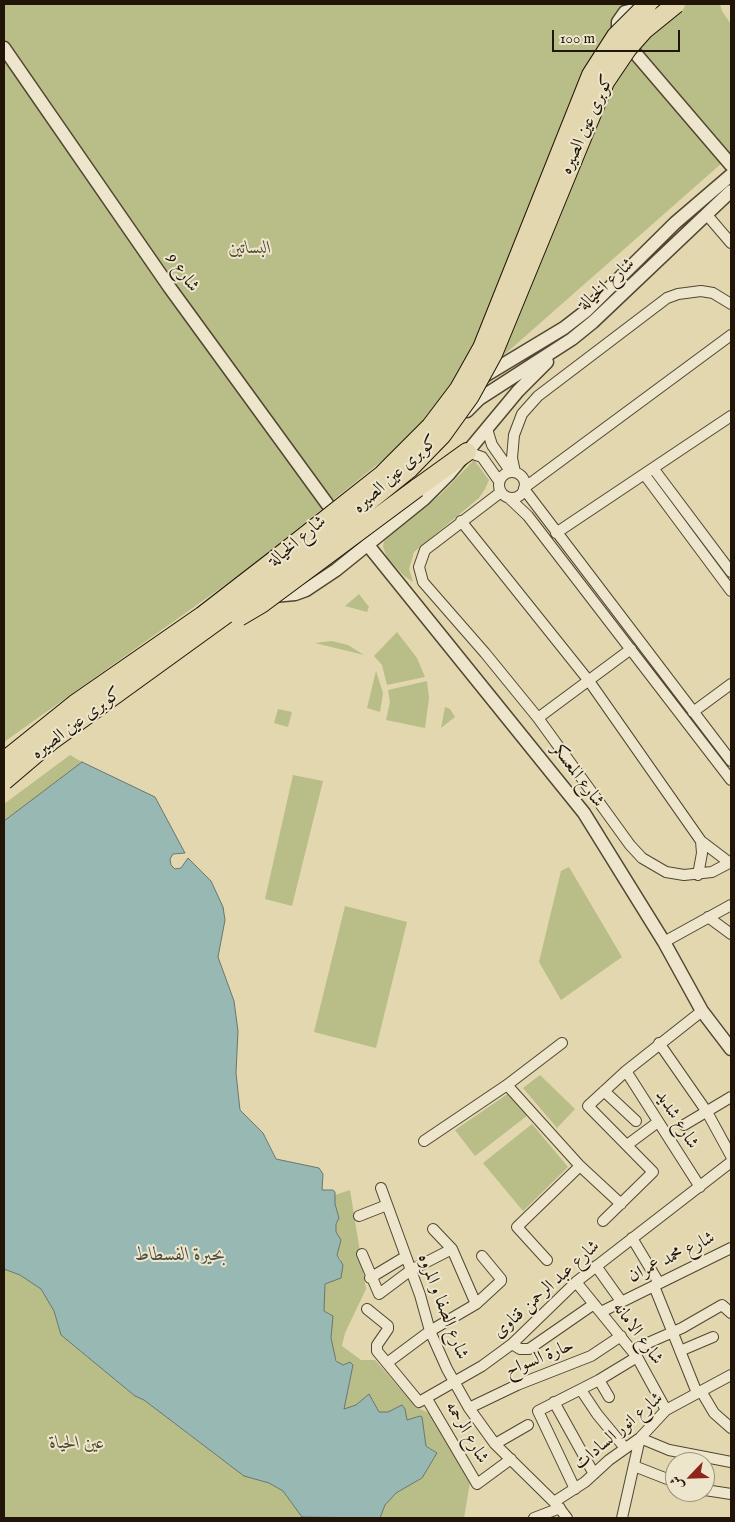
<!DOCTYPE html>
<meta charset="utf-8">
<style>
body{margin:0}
#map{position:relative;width:735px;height:1522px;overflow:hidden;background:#e3d7b0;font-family:"IM FELL English",Amiri,serif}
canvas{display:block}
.frame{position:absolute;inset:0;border:5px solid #201507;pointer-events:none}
.north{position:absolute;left:665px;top:1452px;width:50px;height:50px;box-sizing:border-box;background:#ede5cc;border:1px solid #9b927d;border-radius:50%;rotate:246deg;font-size:14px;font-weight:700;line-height:20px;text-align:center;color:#201507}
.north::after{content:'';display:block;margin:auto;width:18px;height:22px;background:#8f2418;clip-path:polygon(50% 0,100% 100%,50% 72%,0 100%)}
.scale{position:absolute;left:552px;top:30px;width:128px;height:22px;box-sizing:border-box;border:2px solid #201507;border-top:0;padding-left:6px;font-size:15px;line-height:18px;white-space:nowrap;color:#201507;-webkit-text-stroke:4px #ede5cc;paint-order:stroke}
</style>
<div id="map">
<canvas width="735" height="1522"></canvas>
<div class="frame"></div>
<div class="north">ش</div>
<div class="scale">100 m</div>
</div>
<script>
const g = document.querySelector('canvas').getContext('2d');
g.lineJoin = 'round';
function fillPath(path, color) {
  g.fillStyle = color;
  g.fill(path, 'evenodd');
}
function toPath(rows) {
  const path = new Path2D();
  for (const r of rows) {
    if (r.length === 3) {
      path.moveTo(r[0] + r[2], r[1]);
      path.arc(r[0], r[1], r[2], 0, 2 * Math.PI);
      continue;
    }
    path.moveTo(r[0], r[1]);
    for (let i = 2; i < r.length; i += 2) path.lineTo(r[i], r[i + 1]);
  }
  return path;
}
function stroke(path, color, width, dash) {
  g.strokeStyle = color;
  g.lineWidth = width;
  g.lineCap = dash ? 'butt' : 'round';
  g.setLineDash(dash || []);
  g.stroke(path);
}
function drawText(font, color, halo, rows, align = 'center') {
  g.font = font + ' "IM FELL English",Amiri,serif';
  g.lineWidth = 4;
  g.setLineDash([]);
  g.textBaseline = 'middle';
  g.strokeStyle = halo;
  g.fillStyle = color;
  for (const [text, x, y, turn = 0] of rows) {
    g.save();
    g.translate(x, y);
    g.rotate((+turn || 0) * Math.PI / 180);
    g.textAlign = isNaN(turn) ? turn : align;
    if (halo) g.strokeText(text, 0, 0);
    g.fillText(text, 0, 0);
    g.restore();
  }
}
fillPath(toPath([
 [4,4,720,4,722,11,731,24,731,155,404,443,246,570,4,742],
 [474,460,489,480,485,489,479,498,414,552,409,569,413,582,404,576,387,557,383,547,384,541,441,494],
 [359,594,369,607,367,612,345,606],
 [397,632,417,658,425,677,387,685,382,665,374,656],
 [332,641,348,645,364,655,315,643],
 [376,671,383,693,380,712,367,708],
 [427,681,429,698,425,728,386,720,390,702,388,690],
 [445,707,450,709,455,717,441,728],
 [278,709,292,712,288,727,274,723],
 [70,755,82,762,4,821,4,804],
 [293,775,323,781,292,906,265,899],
 [569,867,622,957,561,1000,539,962,561,871],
 [345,906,407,922,376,1048,314,1032],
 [540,1075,575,1109,557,1128,523,1088],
 [509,1093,528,1115,475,1156,455,1130],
 [532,1124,568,1167,523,1211,483,1163],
 [350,1190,366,1289,345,1333,342,1346,361,1360,375,1360,416,1407,433,1415,470,1482,464,1518,380,1518,385,1505,396,1493,422,1478,437,1453,426,1445,422,1417,420,1416,407,1420,405,1409,402,1405,388,1412,379,1412,369,1394,356,1405,344,1409,353,1365,350,1362,343,1365,339,1363,334,1356,331,1338,332,1315,324,1311,324,1289,326,1283,338,1279,341,1259,337,1255,341,1240,336,1232,336,1224,339,1218,335,1204,335,1195],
 [4,1269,20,1275,41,1289,54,1311,61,1335,135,1396,144,1400,244,1476,269,1483,283,1491,303,1518,4,1518]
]), '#b9bd87');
const water = toPath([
 [82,762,155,797,185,853,173,854,170,859,171,865,175,869,181,868,188,858,211,881,223,907,225,920,218,957,234,1001,238,1031,236,1073,240,1110,263,1133,276,1159,319,1168,323,1174,322,1190,333,1190,335,1192,335,1204,339,1218,336,1224,336,1232,341,1240,337,1255,343,1265,341,1278,325,1284,324,1311,333,1316,331,1338,336,1361,343,1365,350,1362,353,1365,344,1409,356,1405,369,1394,379,1412,388,1412,402,1405,405,1409,407,1420,420,1416,422,1417,426,1446,437,1453,422,1478,396,1493,385,1505,380,1518,302,1517,283,1491,269,1483,244,1476,144,1400,135,1396,61,1335,54,1311,41,1289,20,1275,4,1269,4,821,82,762]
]);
fillPath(water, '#97b8b3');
stroke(water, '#67776e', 1);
const minor = toPath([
 [707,215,731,243],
 [487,429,492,445,511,472],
 [467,452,482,457,499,481],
 [653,468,731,572],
 [515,472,512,458,514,435,522,414,538,396,667,298,678,294,701,291,713,293,731,304],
 [512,485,13],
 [644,474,731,591],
 [524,488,731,335],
 [524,489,731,761],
 [501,492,425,550,419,567,423,582,485,653,538,718,630,845,642,858,666,872,684,875,712,872,731,862],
 [509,498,528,516,731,780],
 [461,521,589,681,701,841,730,863],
 [556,533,731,416],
 [693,712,731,684],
 [538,718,631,649],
 [698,875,702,853,701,841],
 [708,917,731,934],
 [664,942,731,905],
 [659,1043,707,1112,731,1156],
 [626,1071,700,1187],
 [507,1085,580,1166,621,1204],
 [604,1091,636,1121],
 [684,1125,731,1097],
 [424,1141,507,1085,562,1043],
 [627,1145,658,1122],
 [381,1188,420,1295,430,1331,447,1369,469,1408,495,1444,557,1505,567,1518],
 [359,1216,387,1205],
 [603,1221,653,1172,588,1106,626,1071,702,1011],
 [433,1229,452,1249,476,1304],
 [632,1238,659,1283],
 [362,1254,379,1294,411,1270,452,1249],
 [547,1260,517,1227,580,1166],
 [596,1266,621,1301],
 [370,1278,405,1257],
 [576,1282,637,1357,666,1410],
 [654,1286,697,1393],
 [367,1309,388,1326,388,1329,377,1345,377,1351,419,1402,482,1366,512,1344,576,1282,731,1162],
 [601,1312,731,1248],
 [512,1344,520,1349,529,1349,594,1304],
 [632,1350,682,1328,722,1305,731,1313],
 [680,1351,713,1337],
 [387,1363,430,1331,476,1304,501,1281,501,1279,482,1256],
 [599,1380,609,1397],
 [581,1390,597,1414,625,1448],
 [701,1391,714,1413,731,1428],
 [427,1399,477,1484,511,1459],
 [554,1402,594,1474],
 [469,1408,517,1385,591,1356,621,1336],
 [495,1444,528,1425],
 [634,1466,675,1482],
 [575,1489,538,1411,599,1380,637,1357],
 [705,1490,731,1494],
 [554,1502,585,1482,609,1460,640,1438,666,1410,731,1375],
 [534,1518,560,1508],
 [622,1518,640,1438,669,1450,731,1462]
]);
const tertiary = toPath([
 [657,4,625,12,618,22,618,33,731,165],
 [4,48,170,288,336,516],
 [481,378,564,328,586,311,675,223,731,175],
 [467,411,479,399,572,339,593,322,731,191],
 [367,544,584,813,664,942,702,1011,731,1049],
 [273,596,295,594,306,590,336,570,424,499,449,474,518,391,547,362]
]);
const motorway = toPath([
 [417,488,467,452]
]);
stroke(minor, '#514631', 12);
stroke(tertiary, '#514631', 15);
stroke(motorway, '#201507', 20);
stroke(minor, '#ede5cc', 10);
stroke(tertiary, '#ede5cc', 12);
stroke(motorway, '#e3d7b0', 18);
const motorwayBridge = toPath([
 [239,617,261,604,417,488],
 [4,761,75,704,202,616,277,558,382,475,431,426,459,389,482,348,591,75,616,36,648,4],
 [4,781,51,741,246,600,409,469,442,435,470,396,493,354,605,82,628,48,644,30,676,4]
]);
stroke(motorwayBridge, '#201507', 20, []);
stroke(motorwayBridge, '#e3d7b0', 18);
drawText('18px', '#201507', '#ede5cc', [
 ["كوبرى عين الصيره",588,125,-66],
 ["شارع 9",182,273,55],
 ["شارع الخيالة",607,285,-42],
 ["كوبرى عين الصيره",396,475,-42],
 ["شارع الخيالة",298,542,-40],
 ["كوبرى عين الصيره",77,724,-37],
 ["شارع المعسكر",577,776,53],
 ["شارع شديد",676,1120,58],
 ["شارع محمد عمران",672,1258,-26],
 ["شارع عبد الرحمن قناوى",547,1290,-42],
 ["شارع الصفا و المروه",442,1307,69],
 ["شارع الامانه",637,1334,54],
 ["حارة السواح",540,1359,-22],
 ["شارع انور السادات",619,1432,-40],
 ["شارع الرحمه",466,1433,60]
]);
drawText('italic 18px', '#4e472d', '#ede5cc', [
 ["البساتين",250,249],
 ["عين الحياة",77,1444]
]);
drawText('italic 19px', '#4a4e43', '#ede5cc', [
 ["بحيرة الفسطاط",180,1256]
]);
</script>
